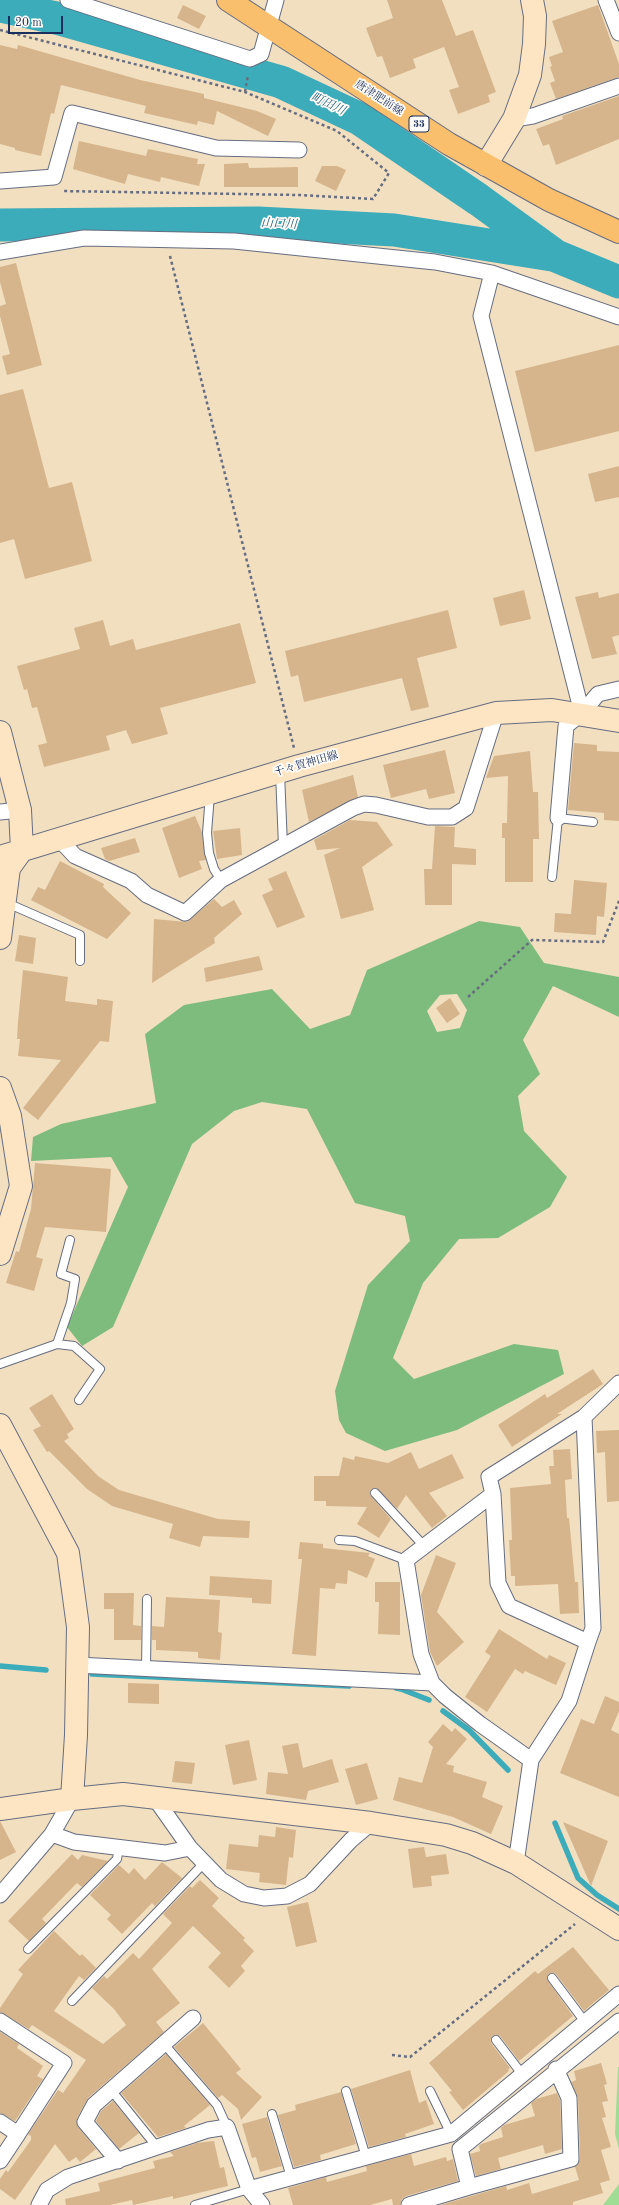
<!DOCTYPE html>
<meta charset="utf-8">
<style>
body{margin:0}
#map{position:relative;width:619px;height:2205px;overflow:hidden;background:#f1dfc0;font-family:"Old Standard TT",serif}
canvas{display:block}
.scale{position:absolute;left:8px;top:16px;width:55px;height:18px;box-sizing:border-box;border:2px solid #1b2f5e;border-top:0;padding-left:5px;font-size:12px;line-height:14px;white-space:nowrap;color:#1b2f5e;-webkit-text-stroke:3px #fdfcf7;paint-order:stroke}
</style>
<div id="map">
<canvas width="619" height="2205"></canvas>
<div class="scale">20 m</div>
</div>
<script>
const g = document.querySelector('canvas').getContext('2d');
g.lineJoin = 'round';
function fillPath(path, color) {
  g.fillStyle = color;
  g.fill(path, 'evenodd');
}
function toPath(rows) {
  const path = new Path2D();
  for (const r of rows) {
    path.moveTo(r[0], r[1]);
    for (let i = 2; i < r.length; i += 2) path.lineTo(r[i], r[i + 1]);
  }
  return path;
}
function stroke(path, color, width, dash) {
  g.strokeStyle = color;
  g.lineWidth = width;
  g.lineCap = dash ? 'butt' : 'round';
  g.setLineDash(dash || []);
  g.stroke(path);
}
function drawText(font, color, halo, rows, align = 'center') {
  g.font = font + ' "Old Standard TT","Noto Serif JP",serif';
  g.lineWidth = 3.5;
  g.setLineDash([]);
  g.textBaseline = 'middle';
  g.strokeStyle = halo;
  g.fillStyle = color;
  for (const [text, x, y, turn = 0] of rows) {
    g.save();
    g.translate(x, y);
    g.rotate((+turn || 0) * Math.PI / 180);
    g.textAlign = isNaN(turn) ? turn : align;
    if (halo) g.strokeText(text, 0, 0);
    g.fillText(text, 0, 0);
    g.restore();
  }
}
fillPath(toPath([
 [618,2067,619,2067,619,2149,615,2134],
 [619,2184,619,2205,603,2205]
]), '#9edd93');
fillPath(toPath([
 [479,921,520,927,544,963,619,977,619,1017,553,986,523,1040,540,1074,518,1096,524,1131,567,1177,550,1207,498,1238,459,1239,423,1283,393,1358,414,1379,514,1344,558,1350,564,1374,457,1430,385,1451,346,1433,339,1420,335,1391,368,1285,410,1241,405,1216,355,1203,307,1109,262,1102,234,1111,192,1144,113,1327,82,1346,67,1327,128,1187,111,1157,31,1161,33,1137,61,1124,156,1103,145,1034,184,1005,272,989,310,1029,350,1015,367,970],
 [457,994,467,1010,460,1028,437,1032,427,1011,440,995]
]), '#7ebc7d');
stroke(toPath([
 [0,1666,46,1670],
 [92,1674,349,1686],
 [396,1688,401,1689,429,1700],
 [443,1711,469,1730,508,1770],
 [555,1823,578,1878,597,1895,619,1909]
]), '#3cabba', 5.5);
stroke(toPath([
 [0,6,56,18,281,82,360,119,479,200,556,256,619,282],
 [0,225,258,223,394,230,552,255]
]), '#3cabba', 33);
fillPath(toPath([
 [387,0,442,0,456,36,473,30,496,92,488,95,490,102,458,114,449,90,459,87,444,47,413,59,416,68,390,78,382,56,377,57,366,28,393,18],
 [183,5,206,16,199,29,177,18],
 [598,5,619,64,619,77,556,99,550,83,555,81,550,67,552,66,549,57,563,52,552,21],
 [0,45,17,49,18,45,140,80,204,94,204,98,257,111,276,119,268,136,217,111,214,125,198,121,197,125,144,113,146,106,61,85,54,114,51,113,41,156,15,150,15,148,0,144],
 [619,96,619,139,556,165,549,144,543,146,536,129,563,119,562,116],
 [79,141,146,156,148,149,198,159,197,164,205,164,199,186,161,177,160,182,128,174,125,184,73,169],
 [248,163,249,168,298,167,298,187,224,187,224,164],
 [322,166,337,166,346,170,336,191,315,181],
 [16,263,42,365,7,375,2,356,10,354,0,316,0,306,6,304,0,282,0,267],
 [619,345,619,431,535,452,515,371],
 [23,389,49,488,72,482,92,561,25,579,14,539,0,543,0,395],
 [619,466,619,497,595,502,588,474],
 [524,590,531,619,500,626,493,598],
 [598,592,599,598,619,593,619,635,612,637,617,654,592,659,575,597],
 [448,610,457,648,417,658,429,707,411,711,402,678,304,702,298,675,291,677,285,651],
 [103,620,110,646,133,639,136,650,240,623,256,683,160,708,168,734,132,744,126,730,106,736,110,750,44,767,38,745,47,743,37,707,32,708,27,689,24,690,17,666,80,649,74,628],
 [574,743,597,745,597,751,619,752,619,821,604,820,604,813,568,810],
 [445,750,455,793,429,799,426,789,391,798,383,765],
 [530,751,533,792,538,792,539,839,533,839,533,882,505,882,505,838,502,838,502,823,507,823,508,776,486,778,494,756],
 [353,775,358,797,309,822,302,790],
 [195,816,202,832,206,860,199,861,202,869,179,878,162,828],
 [350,820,377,822,393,845,362,867,374,910,341,919,324,855,340,848,317,850,314,840],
 [435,826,455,827,454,847,476,849,476,865,452,864,452,905,425,905,424,869,432,869],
 [240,828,242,855,217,859,213,831],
 [135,838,140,852,109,861,105,859,101,848],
 [60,861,104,884,103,887,131,913,107,939,31,900,38,887,45,890],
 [286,871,305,917,277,928,262,895,273,890,268,879],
 [574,880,607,883,604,917,597,916,596,935,554,932,555,913,571,914],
 [214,899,222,907,234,900,242,914,214,938,215,943,152,983,154,919,187,922],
 [19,935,36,938,33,964,15,961],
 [259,956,263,970,206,982,204,968],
 [23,970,68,977,65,1001,97,1005,97,999,113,1001,109,1042,100,1041,38,1120,23,1108,61,1060,18,1056,20,1039,17,1039,18,1022],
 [450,998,460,1014,447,1023,436,1008],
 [35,1163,111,1169,106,1232,45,1227,36,1257,43,1259,34,1291,6,1283,16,1251,19,1252,31,1209],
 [593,1369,603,1384,557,1414,562,1414,512,1447,498,1425,545,1394,547,1398],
 [52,1394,74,1429,67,1434,69,1438,64,1441,98,1476,119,1490,218,1519,250,1521,249,1538,203,1536,200,1547,169,1538,173,1524,112,1506,87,1489,49,1451,47,1452,33,1430,41,1426,29,1408],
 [619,1430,619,1501,607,1502,605,1452,597,1453,596,1431],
 [570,1449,572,1479,565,1480,567,1518,569,1518,575,1582,578,1582,579,1613,560,1614,558,1584,515,1586,515,1576,511,1576,509,1540,512,1540,510,1488,551,1484,549,1466,554,1466,553,1450],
 [411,1452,419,1469,452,1454,464,1478,429,1493,447,1516,432,1528,406,1495,397,1509,376,1488,371,1489,370,1495,391,1519,379,1538,357,1524,367,1507,326,1506,326,1501,314,1501,314,1476,339,1476,343,1457,354,1460,355,1456,388,1463],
 [300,1542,323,1544,323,1548,370,1553,368,1556,375,1559,367,1578,348,1570,347,1584,336,1583,335,1589,320,1588,316,1656,292,1654,302,1559,298,1559],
 [436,1555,456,1563,437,1612,464,1642,437,1666,430,1652,421,1595],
 [210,1576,272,1580,271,1604,252,1603,252,1598,209,1595],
 [375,1582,400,1582,400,1635,378,1634,379,1602,375,1602],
 [104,1593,134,1593,133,1625,141,1626,141,1640,114,1640,114,1609,104,1609],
 [166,1597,220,1600,218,1632,222,1633,220,1660,198,1658,198,1652,156,1650,156,1640,152,1640,152,1626,164,1627],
 [499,1629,547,1659,549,1655,566,1663,556,1685,525,1671,523,1674,515,1669,487,1712,465,1697,491,1656,485,1652],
 [128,1683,159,1684,159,1704,128,1703],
 [605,1696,619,1702,619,1711,611,1730,619,1734,619,1797,560,1773,581,1719,594,1724],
 [443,1724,452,1732,455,1728,467,1739,446,1764,454,1766,453,1772,487,1782,482,1797,503,1806,491,1834,453,1817,393,1800,399,1777,422,1783,433,1747,428,1742],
 [249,1740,257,1780,233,1785,225,1745],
 [298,1743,303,1768,332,1759,339,1782,308,1791,306,1800,266,1794,268,1772,288,1774,282,1746],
 [175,1761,195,1763,192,1784,172,1782],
 [367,1763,378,1799,356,1805,345,1769],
 [0,1821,16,1852,0,1860],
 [563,1822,608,1841,591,1886],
 [276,1827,296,1830,293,1858,289,1857,286,1885,259,1882,260,1873,226,1869,229,1844,258,1847,259,1835,275,1837],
 [424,1847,426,1857,446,1854,449,1874,431,1876,432,1886,413,1888,408,1849],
 [72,1854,78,1860,82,1855,108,1861,82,1887,77,1883,69,1891,42,1919,46,1923,29,1941,8,1921],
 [162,1862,182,1878,155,1906,152,1903,122,1934,107,1919,111,1915,90,1895,119,1865,129,1874,134,1868,145,1880],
 [200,1880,219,1898,212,1906,245,1938,243,1940,254,1951,241,1966,245,1971,229,1988,208,1967,221,1953,193,1926,152,1969,180,2003,156,2022,164,2032,88,2098,77,2118,78,2127,96,2149,80,2162,76,2157,69,2162,55,2144,15,2200,0,2189,0,2179,6,2170,8,2172,31,2140,31,2136,28,2134,58,2090,63,2093,86,2060,32,2025,29,2029,0,2012,0,2008,23,1974,18,1970,54,1931,80,1956,82,1954,96,1968,84,1980,79,1976,54,2011,103,2044,126,2025,114,2009,92,1988,104,1976,107,1979,133,1953,139,1959,172,1923,163,1914,190,1886,192,1888],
 [308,1902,317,1942,296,1947,287,1907],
 [573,1947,609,1990,584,2011,556,1974,552,1973,548,1974,548,1981,573,2016,519,2061,500,2036,496,2035,492,2036,491,2043,510,2068,508,2070,509,2071,463,2110,449,2092,452,2091,429,2063,535,1971,538,1974],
 [203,2023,241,2069,236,2073,262,2097,241,2120,238,2109,222,2095,218,2098,174,2047],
 [0,2032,19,2044,17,2048,43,2066,37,2076,43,2079,15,2121,0,2113],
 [166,2054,210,2105,184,2126,186,2128,158,2137,121,2093],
 [601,2063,607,2084,604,2085,608,2101,602,2102,606,2117,602,2118,611,2147,601,2150,610,2180,600,2183,603,2193,573,2202,573,2205,440,2205,506,2186,507,2190,529,2183,532,2194,579,2180,575,2167,580,2159,578,2098,571,2082,576,2080,574,2071],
 [410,2070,419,2103,426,2100,434,2124,405,2134,406,2137,369,2147,351,2089],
 [341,2092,356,2144,320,2155,321,2160,294,2167,278,2115,296,2110,295,2105],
 [557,2093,560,2100,562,2149,545,2154,543,2145,498,2158,501,2169,476,2176,470,2154,480,2151,479,2146,481,2144,503,2137,501,2128,504,2125,535,2116,531,2103,536,2099],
 [113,2101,139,2133,119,2149,96,2121,101,2111],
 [267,2117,282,2166,260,2172,256,2157,252,2158,242,2124],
 [214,2141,220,2168,224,2167,228,2186,173,2199,173,2196,133,2205,132,2200,110,2205,66,2205,65,2199,100,2191,98,2183,155,2168,153,2161,174,2156,170,2152,197,2143],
 [411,2154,414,2166,446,2157,447,2161,453,2159,458,2181,406,2196,402,2199,400,2205,393,2205,392,2199,370,2205,293,2205,288,2188,326,2177,327,2182,367,2171,366,2166]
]), '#d6b58c');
const lane = toPath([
 [280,773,283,846],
 [210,794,207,833,209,853,214,869,221,880],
 [552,877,558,818,593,822],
 [7,903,80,935,80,961],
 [57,1344,71,1303,75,1279,61,1274,70,1240],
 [0,1364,57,1344,74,1346,100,1369,79,1400],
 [375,1493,424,1546],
 [339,1540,355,1541,406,1560],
 [146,1668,147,1599],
 [28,1949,117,1859,119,1847],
 [552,1978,585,2022],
 [72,2001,205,1862],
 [496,2040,522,2074],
 [164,2044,217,2105,227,2127],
 [111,2090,157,2147],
 [346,2091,366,2157],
 [430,2091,451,2134],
 [272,2114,291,2177],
 [195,2205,249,2189]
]);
const street = toPath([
 [68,0,250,59,261,54,276,0],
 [606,0,619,33],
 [514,119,533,116,619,86],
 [0,181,54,177,72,113,216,148,299,150],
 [0,252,84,238,234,241,435,262,492,273,619,317],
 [492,273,481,316,582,713],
 [0,812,20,810],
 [558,818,566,726,582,713,598,694,619,689],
 [59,839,75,856,131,881,147,895,185,913,221,880,353,808,364,804,376,805,428,817,452,817,466,808,496,713],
 [584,1417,593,1628,588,1642,509,1606,498,1583,493,1494,489,1477,584,1417,619,1383],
 [493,1494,406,1560,421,1654,432,1683,445,1696,480,1724,531,1760],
 [77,1665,432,1683],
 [154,1797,190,1848,221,1880,244,1894,264,1898,287,1896,310,1884,351,1840,371,1823],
 [52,1834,74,1842,165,1853,190,1848],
 [516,1863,531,1760,569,1701,588,1642],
 [0,1895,52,1834,72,1799],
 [0,2021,64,2063,18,2134],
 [0,2122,18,2134,0,2161],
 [118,2161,85,2122,94,2105,193,2018],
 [469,2187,571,2159,569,2098,556,2069],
 [249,2189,451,2134,619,1994],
 [39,2205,47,2190,68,2177,208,2130,227,2127,249,2189,262,2205],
 [409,2205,469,2187,460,2149,619,2021]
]);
const secondary = toPath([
 [486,165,514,119,530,75,534,44,535,16,532,0],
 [0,732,20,810,22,850,9,868,0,938],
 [0,857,299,766,496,713,552,710,619,721],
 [0,1088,10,1116,21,1186,0,1254],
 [0,1425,68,1553,78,1627,76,1735,72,1799],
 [0,1809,72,1799,123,1794,371,1823,446,1835,472,1843,516,1863,619,1929]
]);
const primary = toPath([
 [228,0,449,144,549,200,619,232]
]);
stroke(lane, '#666d80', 10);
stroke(street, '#666d80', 17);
stroke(secondary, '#666d80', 24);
stroke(primary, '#666d80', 24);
stroke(toPath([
 [0,30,245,92,337,131,389,173,373,199,299,195,62,191],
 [245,92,248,75],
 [170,256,294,748],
 [468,997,532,940,603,942,619,901],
 [392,2055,410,2057,575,1924]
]), '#666d80', 2.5, [3, 3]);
stroke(lane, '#fff', 8);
stroke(street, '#fff', 15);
stroke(secondary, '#fde5c4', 22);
stroke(primary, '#f9bf6c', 22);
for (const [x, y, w] of [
 [419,124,20]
]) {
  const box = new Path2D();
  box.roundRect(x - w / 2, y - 8, w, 16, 3);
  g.fillStyle = '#fdfcf7';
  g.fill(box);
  stroke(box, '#1b2f5e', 1);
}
drawText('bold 10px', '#1b2f5e', null, [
 ["33",419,124]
]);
drawText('11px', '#1b2f5e', '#fdfcf7', [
 ["唐津肥前線",379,98,33],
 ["千々賀神田線",306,764,-16]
]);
drawText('italic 12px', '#286183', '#fdfcf7', [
 ["町田川",328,104,25],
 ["山口川",279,224,3]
]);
</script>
